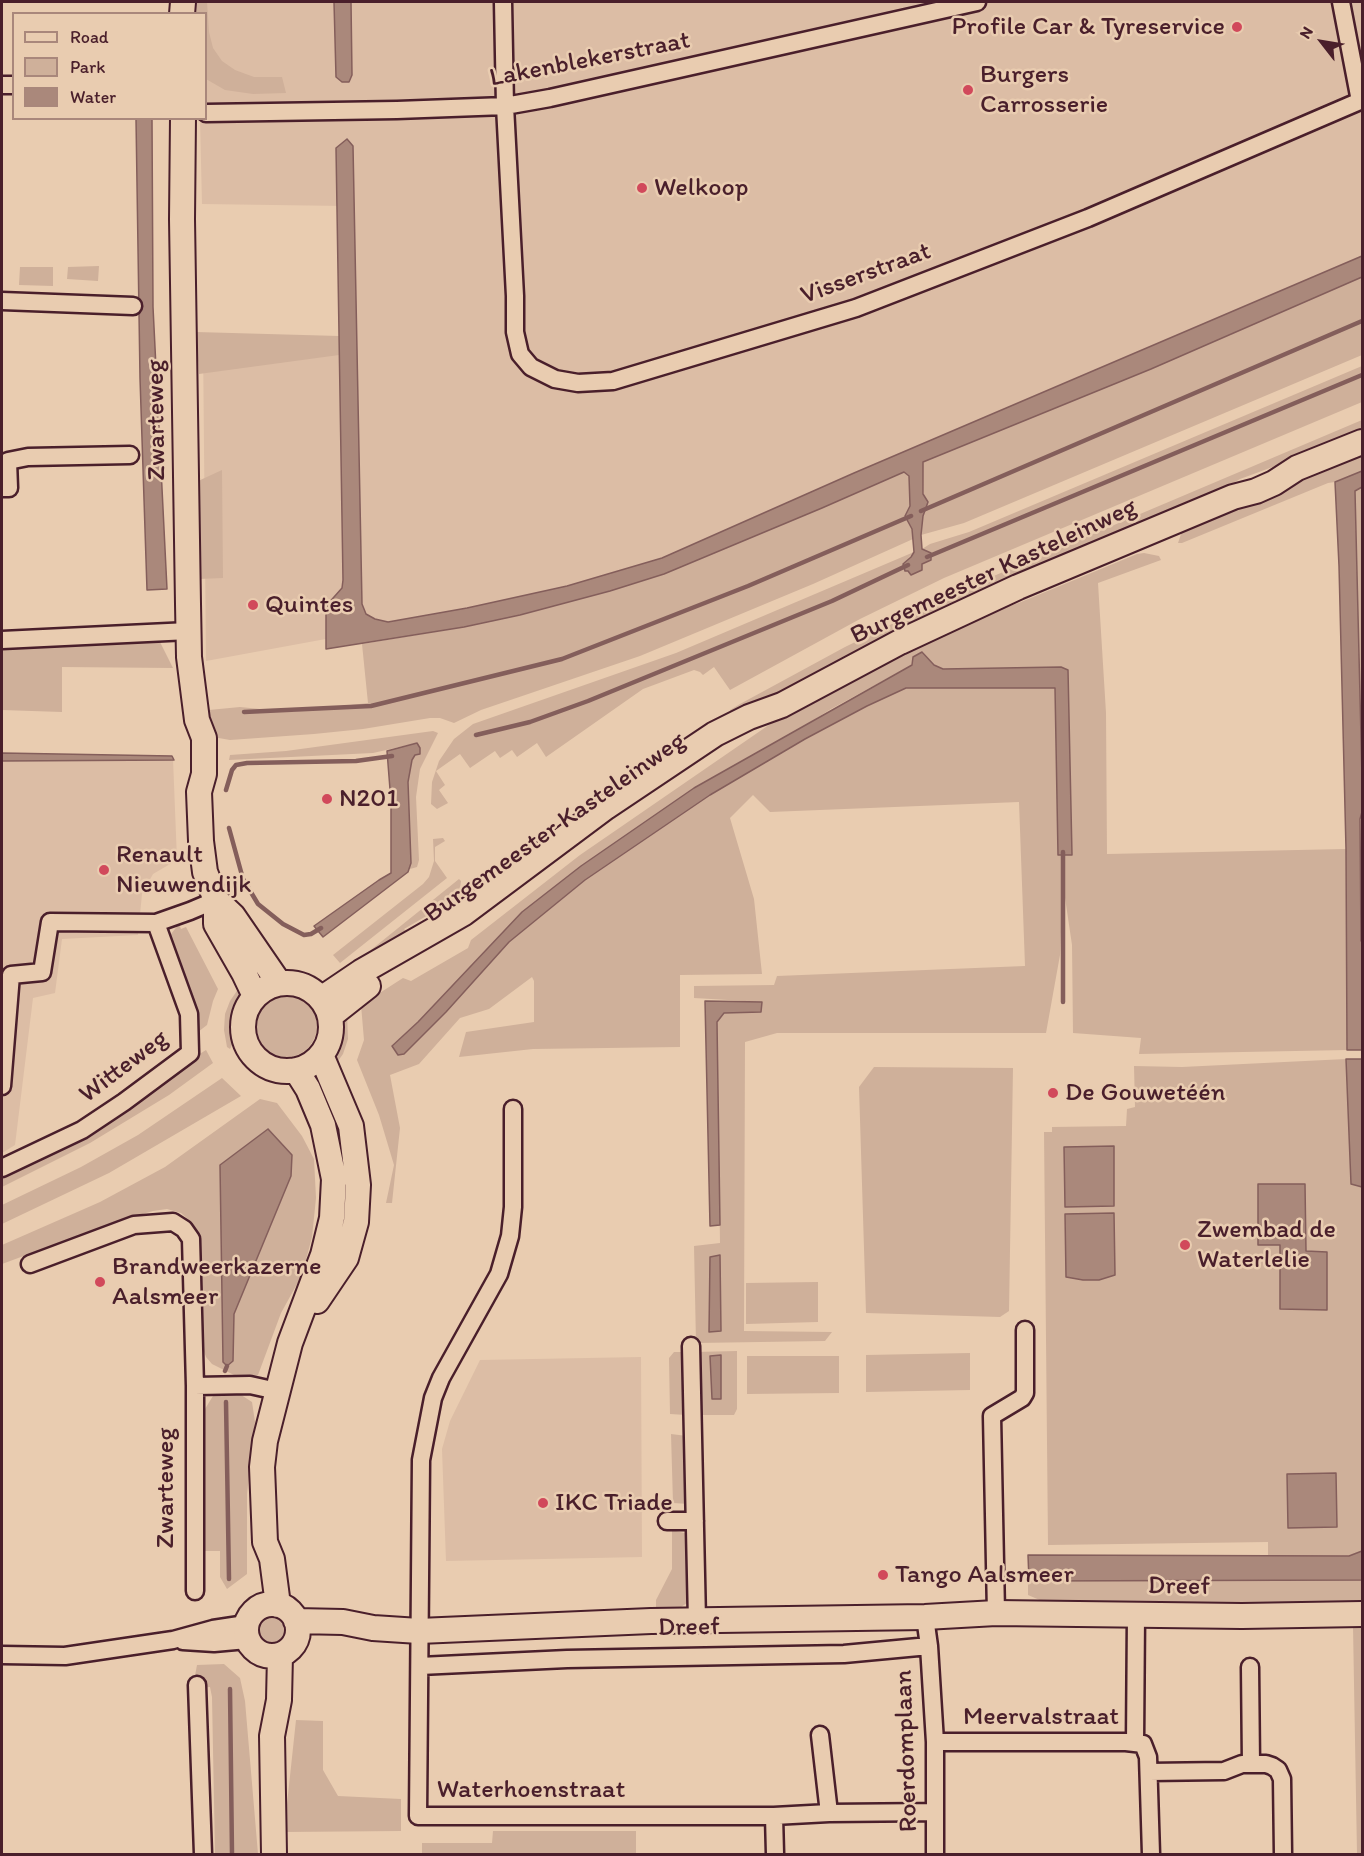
<!DOCTYPE html>
<meta charset="utf-8">
<style>
body{margin:0}
#map{position:relative;width:1364px;height:1856px;overflow:hidden;background:#e9ccb0;font-family:Itim,sans-serif}
canvas{display:block}
.frame{position:absolute;inset:0;border:3px solid #4a1f2b;pointer-events:none}
.legend{position:absolute;left:12px;top:12px;width:195px;height:108px;box-sizing:border-box;background:#e9ccb0;border:2px solid #a9877b;margin:0;padding:8px 10px;list-style:none;font-size:18px;color:#4a1f2b}
.legend li{display:flex;align-items:center;gap:12px;height:30px}
.legend b{width:30px;border:2px solid #a9877b}
.north{position:absolute;left:1292px;top:12px;width:60px;height:60px;-webkit-text-stroke:4px #e9ccb0;paint-order:stroke;rotate:301deg;font-size:16px;font-weight:700;line-height:24px;text-align:center;color:#4a1f2b}
.north::after{content:'';display:block;margin:auto;width:21px;height:27px;background:#4a1f2b;clip-path:polygon(50% 0,100% 100%,50% 72%,0 100%)}
</style>
<div id="map">
<canvas width="1364" height="1856"></canvas>
<div class="frame"></div>
<ul class="legend">
<li><b style="height:8px;background:#e9ccb0"></b>Road</li>
<li><b style="height:16px;background:#cfb09a"></b>Park</li>
<li><b style="height:16px;background:#aa887b"></b>Water</li>
</ul>
<div class="north">N</div>
</div>
<script>
const g = document.querySelector('canvas').getContext('2d');
g.lineJoin = 'round';
function fillPath(path, color) {
  g.fillStyle = color;
  g.fill(path, 'evenodd');
}
function toPath(rows) {
  const path = new Path2D();
  for (const r of rows) {
    if (r.length === 3) {
      path.moveTo(r[0] + r[2], r[1]);
      path.arc(r[0], r[1], r[2], 0, 2 * Math.PI);
      continue;
    }
    path.moveTo(r[0], r[1]);
    for (let i = 2; i < r.length; i += 2) path.lineTo(r[i], r[i + 1]);
  }
  return path;
}
function stroke(path, color, width, dash) {
  g.strokeStyle = color;
  g.lineWidth = width;
  g.lineCap = dash ? 'butt' : 'round';
  g.setLineDash(dash || []);
  g.stroke(path);
}
function drawText(font, color, halo, rows, align = 'center') {
  g.font = font + ' Itim,sans-serif';
  g.lineWidth = 5;
  g.setLineDash([]);
  g.textBaseline = 'middle';
  g.strokeStyle = halo;
  g.fillStyle = color;
  for (const [text, x, y, turn = 0] of rows) {
    g.save();
    g.translate(x, y);
    g.rotate((+turn || 0) * Math.PI / 180);
    g.textAlign = isNaN(turn) ? turn : align;
    if (halo) g.strokeText(text, 0, 0);
    g.fillText(text, 0, 0);
    g.restore();
  }
}
fillPath(toPath([
 [198,2,1362,2,1362,262,665,561,527,602,206,661,203,339,350,341,345,206,202,204,200,119,206,118,206,14],
 [2,757,173,759,177,860,153,874,142,894,138,935,62,939,55,993,33,998,15,1145,2,1153],
 [641,1357,642,1557,446,1561,442,1449,450,1421,480,1360]
]), '#dcbda5');
fillPath(toPath([
 [185,2,207,2,209,32,213,48,222,61,235,70,254,77,282,77,286,93,253,94,225,90,206,79,206,14,185,14],
 [99,266,98,281,67,279,68,267],
 [20,267,53,267,53,286,19,285],
 [1362,277,1362,355,964,523,921,535,924,498,923,462,1151,369],
 [196,332,339,336,339,355,199,374],
 [1362,366,1362,402,944,578,860,619,730,690,714,667,703,675,700,672,694,670,643,689,546,757,537,743,517,757,512,750,500,758,495,751,470,768,460,754,436,771,445,785,439,790,448,803,437,809,431,804,432,782,439,761,454,739,473,724,676,653,914,552,903,564,911,575,922,570,922,564,931,553,922,549,930,544,969,532],
 [1362,420,1362,434,1240,479,1207,498,781,696,731,715,730,713,730,710,740,704,845,647,963,589],
 [1362,453,1362,471,1335,482,1328,483,1182,543,1178,543,1182,531,1189,525],
 [222,470,223,578,199,579,196,482],
 [904,472,909,476,910,506,905,516,912,529,913,539,813,584,640,656,481,710,454,723,440,718,430,718,363,729,314,734,230,740,213,737,209,710,240,707,290,712,368,703,362,644,464,627,520,615,610,591,664,574,822,508],
 [1362,487,1362,778,1355,491],
 [1144,553,1159,556,1161,560,1098,583,1106,713,1107,854,1346,849,1347,1050,1139,1054,1141,1038,1073,1033,1072,945,1063,884,1060,955,1046,1033,777,1033,745,1042,744,1331,832,1332,825,1341,696,1343,694,1246,720,1243,717,1022,724,1013,761,1012,762,1002,694,998,694,986,774,985,777,976,1025,966,1019,802,770,812,753,795,730,818,754,899,762,974,680,975,680,1047,533,1049,459,1057,466,1032,534,1022,534,981,532,977,489,1009,460,1018,419,1064,390,1075,400,1128,392,1203,386,1203,394,1165,379,1115,357,1060,364,1040,361,1005,403,978,411,981,468,948,471,940,580,855,779,718,948,628,1021,602,1137,554],
 [923,652,934,665,943,669,1060,667,1068,670,1072,855,1058,855,1055,688,906,688,867,706,805,739,710,795,585,880,509,942,398,1055,392,1045,418,1022,522,912,581,866,831,709,912,665,913,657],
 [146,638,160,642,173,668,62,667,62,712,2,710,2,647],
 [433,731,438,733,420,769,416,797,419,860,417,867,410,869,408,782,411,763,415,755,417,743,373,753,229,760,230,755,286,751],
 [443,838,445,841,435,847,435,861,447,878,340,963,333,955,423,884,429,877,434,861,433,839],
 [459,879,461,881,459,897,404,929,406,931,391,939,392,941,346,970],
 [179,924,181,929,186,927,218,989,213,1001,207,1025,198,1032,170,941,171,934],
 [243,982,245,995,238,1012,235,1039,230,1049,227,1047,224,1030,225,1014,230,1001],
 [286,1026,31],
 [347,1013,348,1039,343,1054,333,1068,329,1054,336,1038,337,1025],
 [206,1050,213,1063,169,1095,90,1143,2,1187,2,1176],
 [1346,1059,1351,1184,1362,1187,1362,1551,1350,1556,1268,1556,1268,1542,1048,1545,1044,1132,1052,1132,1052,1127,1126,1126,1127,1109,1135,1107,1134,1066,1182,1067],
 [874,1067,1013,1068,1009,1311,1000,1317,866,1313,859,1087],
 [222,1078,241,1096,109,1173,2,1224,2,1205,81,1167,138,1135],
 [260,1099,277,1103,302,1136,314,1159,316,1198,312,1237,302,1275,281,1313,258,1375,238,1377,212,1364,206,1357,202,1346,193,1233,190,1221,181,1213,167,1209,153,1211,121,1220,2,1264,2,1245,100,1202,165,1167],
 [268,1129,292,1155,291,1176,234,1314,227,1366,223,1362,220,1165],
 [818,1282,818,1322,746,1324,746,1283],
 [737,1351,737,1409,734,1415,697,1415,695,1352],
 [721,1355,721,1399,712,1399,710,1356],
 [674,1352,685,1352,686,1415,670,1414,669,1358],
 [970,1353,970,1390,866,1392,866,1355],
 [747,1356,839,1356,839,1393,747,1394],
 [216,1391,238,1393,252,1402,255,1422,247,1494,247,1574,227,1589,220,1577,220,1551,203,1551,205,1409],
 [671,1434,687,1436,689,1504,673,1503],
 [672,1530,688,1534,690,1601,675,1611,656,1609,656,1600,672,1569],
 [1028,1555,1029,1581,1362,1580,1362,1603,1107,1606,1042,1601,1028,1595],
 [271,1630,13],
 [1353,1626,1362,1626,1362,1854,1357,1854],
 [224,1664,240,1678,245,1701,258,1854,215,1854,212,1697,210,1687,199,1688,192,1692,197,1665],
 [296,1720,323,1721,323,1770,338,1796,401,1799,401,1831,284,1832],
 [493,1831,636,1831,636,1854,422,1854,422,1843,492,1843]
]), '#cfb09a');
const water = toPath([
 [334,2,351,2,352,75,349,82,342,82,336,77,334,2],
 [136,119,152,119,153,307,167,589,147,590,140,378,136,119],
 [347,139,353,146,362,604,366,614,375,619,388,622,467,608,567,586,662,558,854,473,1362,256,1362,277,1151,369,923,462,923,494,928,502,923,516,921,535,922,549,931,553,931,560,922,564,922,570,911,575,908,571,905,571,903,564,911,557,914,552,912,529,905,516,910,506,909,476,904,472,822,508,664,574,610,591,520,615,464,627,326,649,326,606,342,588,343,580,336,148,347,139],
 [1362,471,1362,487,1355,491,1362,778,1362,812,1360,819,1361,941,1362,941,1362,1050,1347,1050,1346,849,1339,566,1335,482,1362,471],
 [922,652,934,665,943,669,1061,667,1068,670,1072,855,1058,855,1055,688,906,688,867,706,805,739,710,795,585,880,509,942,446,1012,404,1054,398,1055,392,1046,418,1022,522,912,581,866,694,788,912,665,913,657,922,652],
 [417,743,420,748,420,754,415,755,412,760,408,782,411,863,408,872,323,937,314,926,379,880,391,873,391,802,387,751,417,743],
 [2,753,172,756,174,760,2,761,2,753],
 [705,1001,762,1002,761,1012,724,1013,717,1022,720,1225,710,1226,705,1001],
 [1346,1059,1362,1059,1362,1187,1351,1184,1346,1059],
 [268,1129,292,1155,291,1176,234,1314,233,1361,227,1366,223,1362,220,1165,268,1129],
 [1114,1146,1114,1206,1065,1207,1064,1147,1114,1146],
 [1258,1184,1305,1184,1306,1251,1327,1252,1327,1310,1280,1309,1280,1245,1258,1245,1258,1184],
 [1114,1213,1115,1275,1099,1280,1083,1280,1066,1277,1065,1214,1114,1213],
 [720,1255,721,1331,709,1332,710,1257,720,1255],
 [721,1355,721,1399,712,1399,710,1356,721,1355],
 [1336,1473,1337,1527,1288,1528,1287,1474,1336,1473],
 [1362,1551,1362,1580,1029,1581,1028,1555,1349,1556,1362,1551]
]);
fillPath(water, '#aa887b');
stroke(water, '#845e5b', 1.5);
stroke(toPath([
 [921,511,1362,321],
 [927,557,1362,375],
 [244,712,371,706,562,659,748,586,911,516],
 [476,735,530,722,588,701,832,601,908,565],
 [226,790,232,770,236,765,247,763,356,761,392,756],
 [229,828,243,879,258,904,283,924,304,935,311,934,321,928],
 [1063,852,1063,1002],
 [225,1371,227,1366],
 [226,1402,229,1579],
 [230,1689,232,1854]
]), '#845e5b', 4.5);
const street = toPath([
 [503,2,505,106,515,296,515,332,520,354,531,367,555,379,578,383,613,381,856,308,1088,218,1360,101,1341,2],
 [2,85,14,85],
 [206,113,397,110,505,106,550,98,977,2],
 [2,301,133,306],
 [2,488,9,488,8,461,28,457,130,455],
 [2,640,189,631],
 [2,1086,11,975,42,972,50,922,156,923],
 [513,1109,513,1207,510,1236,499,1274,441,1378,433,1398,421,1460,418,1816,774,1816,829,1813,935,1812],
 [2,1168,82,1130,124,1102,190,1053,189,1014,156,923,190,911,216,900],
 [30,1264,134,1225,173,1222,184,1229,191,1239,195,1386,195,1591],
 [691,1346,697,1621],
 [195,1386,250,1385,277,1391],
 [667,1521,695,1521],
 [996,1613,992,1416,1022,1398,1025,1393,1025,1330],
 [925,1617,929,1646,935,1742,935,1854],
 [183,1641,214,1643,247,1640],
 [2,1655,65,1656,173,1640,213,1629,246,1624],
 [420,1666,567,1659,844,1654,929,1646],
 [1250,1667,1251,1764],
 [197,1685,203,1854],
 [820,1735,829,1813],
 [935,1742,1126,1742,1143,1744,1148,1757,1151,1854],
 [1135,1743,1136,1615],
 [1149,1772,1224,1771,1242,1764,1266,1764,1272,1766,1278,1770,1282,1779,1283,1854],
 [774,1816,775,1854]
]);
const secondary = toPath([
 [182,14,183,2],
 [183,118,182,219,188,604,189,657,197,720,204,738,204,774,199,792,201,841,205,872,216,900,216,924,244,973,255,996],
 [216,900,233,916,279,983],
 [287,1027,44],
 [321,999,361,972,464,913,606,807,715,734,749,717,782,705,900,642,1018,587,1233,497,1256,491,1274,483,1297,468,1362,442],
 [330,1016,368,986],
 [317,1301,346,1258,356,1222,358,1185,351,1126,321,1055],
 [272,1630,26],
 [278,1605,272,1559,265,1542,262,1467,265,1441,290,1343,323,1255,332,1218,334,1179,323,1125,308,1089,296,1070],
 [296,1621,343,1622,373,1628,419,1631,651,1621,925,1617,996,1613,1242,1616,1362,1614],
 [274,1854,272,1736,279,1700,280,1655]
]);
stroke(street, '#4a1f2b', 21);
stroke(secondary, '#4a1f2b', 28);
stroke(street, '#e9ccb0', 16);
stroke(secondary, '#e9ccb0', 24);
for (const [x, y, r, color] of [
 [1237,27,6,"#d1495b"],
 [968,90,6,"#d1495b"],
 [642,188,6,"#d1495b"],
 [253,605,6,"#d1495b"],
 [327,799,6,"#d1495b"],
 [104,870,6,"#d1495b"],
 [1053,1093,6,"#d1495b"],
 [1185,1245,6,"#d1495b"],
 [100,1282,6,"#d1495b"],
 [543,1503,6,"#d1495b"],
 [883,1575,6,"#d1495b"]
]) {
  const dot = new Path2D();
  dot.arc(x, y, r, 0, 2 * Math.PI);
  g.fillStyle = color;
  g.fill(dot);
  stroke(dot, '#e9ccb0', 2);
}
drawText('26px', '#4a1f2b', '#e9ccb0', [
 ["Profile Car & Tyreservice",1225,27,"right"],
 ["Burgers",980,75],
 ["Carrosserie",980,105],
 ["Welkoop",654,188],
 ["Quintes",265,605],
 ["N201",339,799],
 ["Renault",116,855],
 ["Nieuwendijk",116,885],
 ["De Gouwetéén",1065,1093],
 ["Zwembad de",1197,1230],
 ["Waterlelie",1197,1260],
 ["Brandweerkazerne",112,1267],
 ["Aalsmeer",112,1297],
 ["IKC Triade",555,1503],
 ["Tango Aalsmeer",895,1575]
], 'left');
drawText('26px', '#4a1f2b', '#e9ccb0', [
 ["Lakenblekerstraat",590,60,-11],
 ["Visserstraat",866,274,-20],
 ["Zwarteweg",157,420,-91],
 ["Burgemeester Kasteleinweg",994,572,-25],
 ["Burgemeester Kasteleinweg",555,828,-35],
 ["Witteweg",124,1067,-37],
 ["Zwarteweg",166,1488,-90],
 ["Dreef",1179,1587,1],
 ["Dreef",689,1628,-1],
 ["Meervalstraat",1041,1717],
 ["Roerdomplaan",907,1751,-92],
 ["Waterhoenstraat",531,1790]
]);
</script>
